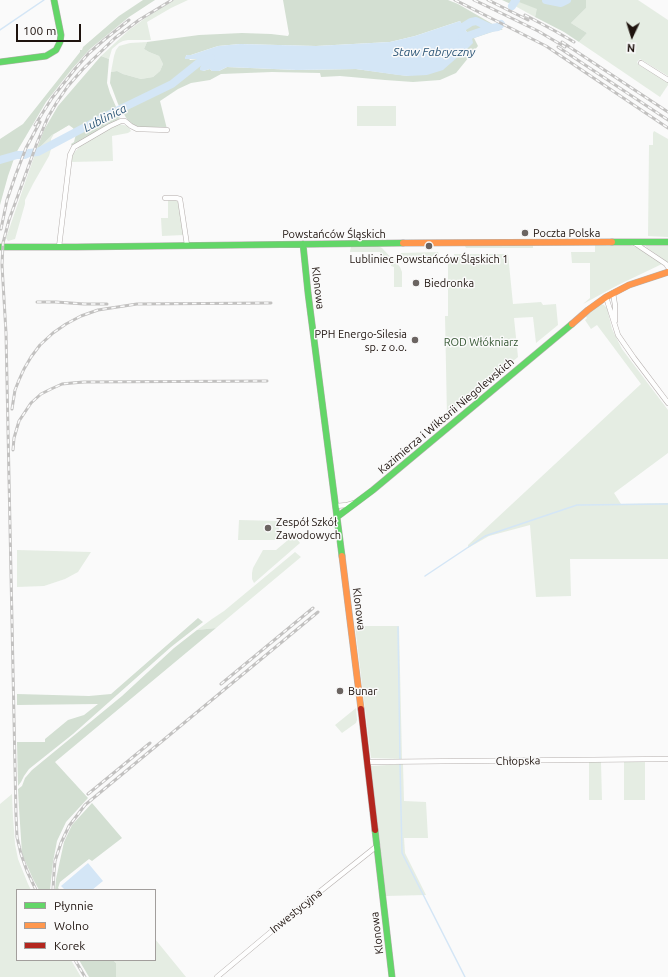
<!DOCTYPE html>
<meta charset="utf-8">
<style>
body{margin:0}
#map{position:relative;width:668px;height:977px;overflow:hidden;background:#fafafa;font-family:Ubuntu,sans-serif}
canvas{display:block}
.legend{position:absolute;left:16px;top:889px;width:140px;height:72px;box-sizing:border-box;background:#fafafa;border:1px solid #a29e9c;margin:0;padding:5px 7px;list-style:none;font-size:12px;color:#1e130e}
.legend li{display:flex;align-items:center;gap:8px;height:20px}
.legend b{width:20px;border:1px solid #a29e9c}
.north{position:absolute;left:612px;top:16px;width:40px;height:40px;-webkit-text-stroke:3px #fafafa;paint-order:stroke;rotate:184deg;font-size:11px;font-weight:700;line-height:16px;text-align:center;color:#1e130e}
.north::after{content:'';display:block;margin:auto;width:14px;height:18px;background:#1e130e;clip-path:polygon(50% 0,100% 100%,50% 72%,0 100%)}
.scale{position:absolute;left:16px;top:24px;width:65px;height:18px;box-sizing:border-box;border:2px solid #1e130e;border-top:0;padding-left:5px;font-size:12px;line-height:14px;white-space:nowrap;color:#1e130e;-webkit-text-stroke:3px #fafafa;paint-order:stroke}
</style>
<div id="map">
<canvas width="668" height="977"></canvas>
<ul class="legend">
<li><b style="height:5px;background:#63d668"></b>Płynnie</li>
<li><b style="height:5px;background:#ff974d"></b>Wolno</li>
<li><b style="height:5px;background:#b3261e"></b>Korek</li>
</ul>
<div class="north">N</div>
<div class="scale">100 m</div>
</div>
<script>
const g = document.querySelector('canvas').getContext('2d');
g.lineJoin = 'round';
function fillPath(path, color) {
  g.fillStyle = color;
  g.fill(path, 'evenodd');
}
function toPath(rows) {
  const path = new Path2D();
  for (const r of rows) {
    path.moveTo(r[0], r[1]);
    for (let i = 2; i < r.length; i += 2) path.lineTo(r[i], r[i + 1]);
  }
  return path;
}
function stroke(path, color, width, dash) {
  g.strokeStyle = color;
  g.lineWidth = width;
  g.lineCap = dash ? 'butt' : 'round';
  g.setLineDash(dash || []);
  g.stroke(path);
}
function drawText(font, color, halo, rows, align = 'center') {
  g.font = font + ' Ubuntu,sans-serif';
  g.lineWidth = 3;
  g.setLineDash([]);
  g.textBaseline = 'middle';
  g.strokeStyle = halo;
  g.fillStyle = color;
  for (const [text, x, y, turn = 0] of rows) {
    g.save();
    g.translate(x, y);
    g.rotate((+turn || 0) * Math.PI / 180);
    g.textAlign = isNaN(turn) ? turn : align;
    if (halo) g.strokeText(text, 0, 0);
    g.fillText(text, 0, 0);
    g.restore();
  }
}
fillPath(toPath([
 [174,0,188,0,171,8,147,22,151,40,128,40,123,41,119,43,112,49,109,59,101,56,129,30,155,11],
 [515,0,638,0,668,20,668,76,640,59,637,62,639,65,668,82,668,85,660,97,579,42,587,33,571,23,586,8,536,13,535,17,515,6,518,3],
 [147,42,144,49,149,52,159,56,163,64,160,71,153,77,141,79,123,74,117,71,111,72,114,56,116,50,119,46,130,43],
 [357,106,396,106,396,126,357,126],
 [67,107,73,128,69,125,54,134,51,139,51,144,52,146,49,156,33,184,25,200,25,204,15,239,8,241,6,238,36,151,52,135,54,134],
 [119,124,128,126,131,131,128,133,112,136,113,161,71,162,73,154,82,144],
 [654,131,668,139,668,237,648,236,649,146,649,145,653,145,653,133],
 [175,199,178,202,184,235,162,236,161,218,168,218,168,200],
 [533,245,533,248,466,248,465,246],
 [595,245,630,245,643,250,662,264,618,285,583,304,590,298,590,263,572,263,571,252,595,252],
 [645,245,668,245,668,262,667,262,646,247,646,246],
 [378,246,382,248,400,267,402,272,402,287,394,287,394,267,391,266,391,260,380,254,380,252,350,252,350,251,351,247],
 [438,252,439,255,437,257,402,258,400,255,401,253],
 [454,254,508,254,513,304,541,302,543,305,556,304,558,325,536,343,533,317,514,318,518,357,447,417,445,316,448,316,448,258,454,258],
 [601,304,604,305,607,308,612,329,622,349,668,410,668,453,614,493,621,504,668,503,668,559,570,559,571,596,536,597,530,525,489,536,468,548,468,545,641,384,597,325,591,329,585,320,587,318,585,315],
 [239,520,279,521,279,540,238,540],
 [294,535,300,543,254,583,252,579,252,573,253,568,263,550,276,550],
 [17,550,91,552,78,572,65,579,44,586,17,587],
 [295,552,301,557,216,628,197,630,212,619,224,611],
 [355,626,399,626,402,759,371,758],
 [356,708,357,720,356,723,342,733,335,725],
 [589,762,601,762,602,800,589,800],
 [624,762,645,762,645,800,624,800],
 [403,764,404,801,426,802,428,838,404,838,405,853,426,895,386,896,371,766],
 [12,794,13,817,15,844,18,859,28,884,31,890,17,890,17,960,71,960,81,977,0,977,0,804],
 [155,939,186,977,116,977,116,963,113,960,155,960]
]), '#e5ede3');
fillPath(toPath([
 [143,0,155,0,129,17,90,49,72,69,46,102,16,153,8,176,0,205,0,139,23,124,80,52,80,50,82,50,83,47,119,16],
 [283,0,448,0,458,4,503,30,498,30,474,38,478,46,456,73,440,80,413,82,385,80,340,76,321,77,320,73,272,72,221,74,210,80,191,83,178,89,160,101,167,129,141,127,135,126,128,121,118,104,112,88,110,83,111,72,117,71,123,74,141,79,153,77,160,71,163,64,159,56,149,52,144,49,147,42,199,35,242,33,271,34,288,36,289,34],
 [460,21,468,34,472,34,473,36,472,38,408,76,356,69,297,70,227,67,219,71,212,71,210,69,203,71,202,60,199,59,190,60,186,55,191,55,218,46,240,44,316,46,390,42,415,36],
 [502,0,586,0,586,8,571,23,587,33,579,42,564,32,535,17,537,9,519,2,515,6],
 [101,56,109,59,107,83,110,93,120,116,119,119,72,146,71,144,74,142,76,134,73,128,69,125,52,135,36,151,44,130,58,106],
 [198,618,203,622,171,647,73,734,29,769,24,776,21,782,18,786,17,742,45,742,45,739,68,720,84,715,98,704,17,705,17,694,89,696,111,694],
 [216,628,55,762,88,798,66,822,57,841,53,862,50,890,39,890,33,879,22,854,19,808,18,789,22,786,25,778,32,770,122,696,174,648,197,630],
 [92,803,122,838,92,861,89,859,60,882,58,888,60,890,55,890,56,879,64,842,72,825],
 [79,960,113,960,116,963,116,977,89,977]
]), '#d3dfd2');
fillPath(toPath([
 [460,21,468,34,472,34,473,36,472,38,473,43,468,48,443,70,427,75,408,76,398,75,356,69,297,70,227,67,219,71,212,71,210,69,203,71,200,70,200,68,202,63,202,60,199,59,185,59,185,57,187,55,191,55,218,46,240,44,316,46,390,42,415,36],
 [88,863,103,881,92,890,65,890,61,886]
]), '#d4e6f6');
stroke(toPath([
 [0,30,44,0],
 [425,576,485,536,577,505,668,504],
 [398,627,400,759],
 [400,764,402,853,465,977]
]), '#d4e6f6', 1.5);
stroke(toPath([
 [546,0,561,3,567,0],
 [512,6,516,0],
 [463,27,471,22,476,21,491,28],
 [462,38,491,28,498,27,501,24],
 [0,160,17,155,25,155,29,153,38,152,106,116,172,84,202,60,211,58]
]), '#d4e6f6', 8);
const street = toPath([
 [641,63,668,80],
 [165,198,176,198,180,199,187,245],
 [633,242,666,264,668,267],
 [59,247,70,155,74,147,110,126,121,121,125,121,131,126,137,129,167,130],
 [613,293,615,305,615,321],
 [606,297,618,335,634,358,668,403],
 [336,506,347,505,354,503],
 [367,762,668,759],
 [217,977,303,905,377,846]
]);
const fast = toPath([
 [0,62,46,56,56,50,60,42,61,35,54,0],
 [612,242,668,242],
 [303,244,308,293,342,556],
 [0,247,76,247,403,243],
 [337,517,373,490,572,324],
 [375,830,392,977]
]);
const slow = toPath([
 [403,243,612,242],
 [572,324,588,310,606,297,629,285,668,272],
 [342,556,361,709]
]);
const jam = toPath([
 [361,709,375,830]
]);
stroke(street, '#b5afad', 5.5);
stroke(fast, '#b5afad', 7);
stroke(slow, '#b5afad', 7);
stroke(jam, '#b5afad', 7);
stroke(street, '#fefefe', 4.5);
stroke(fast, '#63d668', 6);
stroke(slow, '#ff974d', 6);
stroke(jam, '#b3261e', 6);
const rail = toPath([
 [455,0,546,46,668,128],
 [474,0,538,31,565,47],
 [488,0,528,20],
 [525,15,555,31,574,42],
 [562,42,668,112],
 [558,47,668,120],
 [35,125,52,98,75,69,89,53,104,40,129,20],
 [1,229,7,200,16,174,26,148,40,122],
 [37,302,56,302,84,304,107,304],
 [12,409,15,390,19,380,24,369,31,357,40,345,53,333,66,324,81,316,98,310,137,304,271,303],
 [13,450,14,438,19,421,31,403,41,394,51,389,62,384,72,383,84,382,267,381],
 [221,684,313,608],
 [88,794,150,743],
 [36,890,27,871,21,854,17,837,16,815,6,333,2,265,3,243,9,220,37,143,48,117,57,102,68,86,83,69,115,38,139,20,172,0],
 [53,890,54,872,55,861,61,843,69,826,85,805,318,612],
 [75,960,85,977]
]);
stroke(rail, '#c2c1c0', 3);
stroke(rail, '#fafafa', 1.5, [4.5]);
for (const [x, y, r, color] of [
 [525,233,4,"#6b6461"],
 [429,246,4,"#6b6461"],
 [416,283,4,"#6b6461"],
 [415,340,4,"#6b6461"],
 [268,528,4,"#6b6461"],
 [340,691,4,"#6b6461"]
]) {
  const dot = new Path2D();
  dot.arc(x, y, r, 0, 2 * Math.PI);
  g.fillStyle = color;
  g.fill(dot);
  stroke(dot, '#fafafa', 1.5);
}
drawText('11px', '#1e130e', '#fafafa', [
 ["Poczta Polska",533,233],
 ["Lubliniec Powstańców Śląskich 1",429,259,"center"],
 ["Biedronka",424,283],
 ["PPH Energo-Silesia",407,334,"right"],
 ["sp. z o.o.",407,347,"right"],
 ["Zespół Szkół",276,522],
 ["Zawodowych",276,535],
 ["Bunar",348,691]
], 'left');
drawText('11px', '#1e130e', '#fafafa', [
 ["Powstańców Śląskich",334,234],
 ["Klonowa",318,288,83],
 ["Kazimierza i Wiktorii Niegolewskich",446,416,-40],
 ["Klonowa",359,609,83],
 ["Chłopska",518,761,-1],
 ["Inwestycyjna",296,911,-39],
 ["Klonowa",377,933,-97]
]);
drawText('11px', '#335531', '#fafafa', [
 ["ROD Włókniarz",481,342]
]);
drawText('italic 12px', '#2c5677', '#fafafa', [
 ["Staw Fabryczny",434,52],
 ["Lublinica",105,118,-27]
]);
</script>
